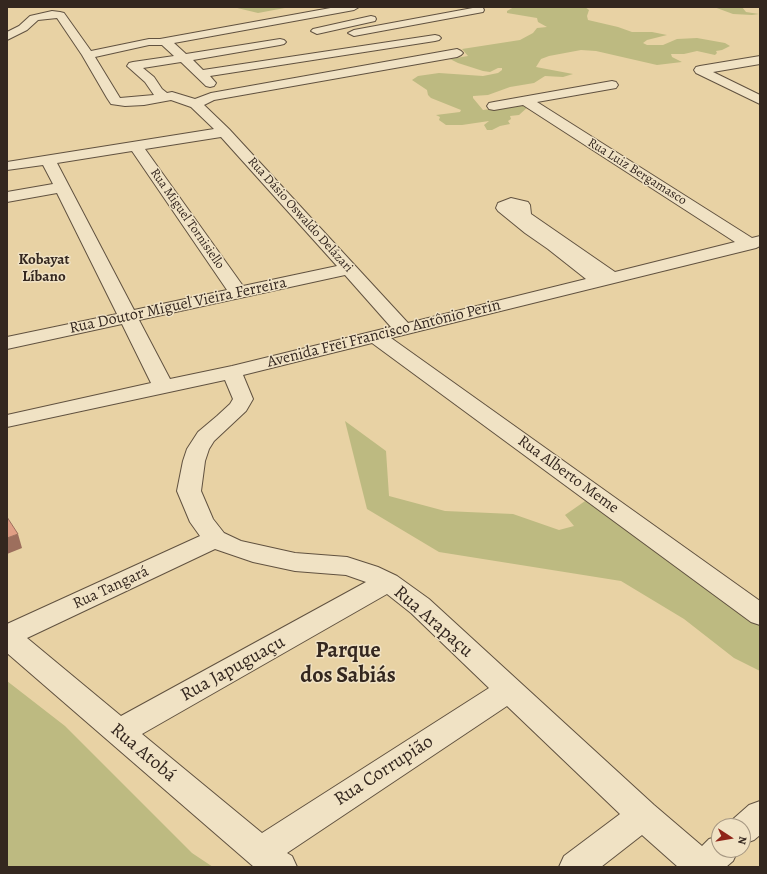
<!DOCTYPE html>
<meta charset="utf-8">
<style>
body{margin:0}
#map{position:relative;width:767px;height:874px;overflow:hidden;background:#e8d2a4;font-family:Alegreya,serif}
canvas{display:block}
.frame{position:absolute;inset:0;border:8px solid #34271f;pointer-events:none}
.north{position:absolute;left:711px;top:818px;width:40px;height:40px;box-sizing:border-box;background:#f0e2c4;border:1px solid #a59782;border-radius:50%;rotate:102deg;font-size:11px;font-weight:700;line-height:16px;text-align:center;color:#34271f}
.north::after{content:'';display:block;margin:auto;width:14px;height:18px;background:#8f2418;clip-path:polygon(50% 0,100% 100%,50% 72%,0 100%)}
</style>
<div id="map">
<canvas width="767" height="874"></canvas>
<div class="frame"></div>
<div class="north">N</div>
</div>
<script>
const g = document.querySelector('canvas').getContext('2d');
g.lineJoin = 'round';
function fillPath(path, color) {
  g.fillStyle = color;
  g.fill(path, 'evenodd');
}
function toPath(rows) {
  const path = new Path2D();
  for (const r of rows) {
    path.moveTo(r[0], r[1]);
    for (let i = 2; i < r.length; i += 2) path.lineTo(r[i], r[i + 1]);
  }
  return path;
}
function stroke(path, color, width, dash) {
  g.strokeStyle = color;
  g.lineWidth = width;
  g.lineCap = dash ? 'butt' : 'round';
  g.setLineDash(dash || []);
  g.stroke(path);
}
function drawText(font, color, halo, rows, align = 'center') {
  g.font = font + ' Alegreya,serif';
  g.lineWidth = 3;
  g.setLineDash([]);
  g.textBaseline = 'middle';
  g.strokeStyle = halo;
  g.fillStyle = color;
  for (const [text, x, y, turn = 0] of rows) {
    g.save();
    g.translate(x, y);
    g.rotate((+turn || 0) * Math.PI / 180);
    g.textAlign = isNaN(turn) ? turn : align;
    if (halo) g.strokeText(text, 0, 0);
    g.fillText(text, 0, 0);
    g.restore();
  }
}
fillPath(toPath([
 [233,7,290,7,258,13],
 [514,7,585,7,589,10,587,16,588,20,618,27,632,32,652,32,667,35,647,40,643,43,647,45,663,45,677,39,697,38,725,43,730,46,722,50,716,51,717,53,715,55,697,51,684,54,671,54,672,57,682,62,657,65,596,51,581,50,549,56,541,59,536,67,573,74,563,77,545,76,534,83,510,87,488,95,473,96,473,98,483,110,527,104,529,106,519,115,510,116,511,119,508,121,510,124,500,126,492,130,487,130,484,125,489,121,462,125,446,125,439,120,440,117,436,115,460,112,461,110,431,98,428,95,427,90,412,80,418,76,439,73,483,76,498,73,502,70,502,68,498,68,490,72,483,71,458,63,450,59,468,56,462,49,520,40,533,33,537,28,547,27,538,22,537,18,507,13,507,11],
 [714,7,742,7,746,12,759,14,752,15,733,14],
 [345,421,386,451,389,496,445,511,513,514,559,530,574,526,565,515,588,499,760,625,760,671,734,658,684,619,621,581,439,552,367,509],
 [7,681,65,726,192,853,213,867,7,867]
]), '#bdba81');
const minor = toPath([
 [336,7,359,7,354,10,174,43,186,54,280,39,284,40,286,42,284,44,280,45,193,60,203,70,435,35,439,36,441,38,439,40,435,41,210,76,216,83,214,86,210,87,206,86,181,62,143,68,154,77,162,89,167,93,172,92,195,99,211,93,457,49,461,51,463,53,461,55,457,57,214,100,204,105,229,129,408,323,586,279,548,249,525,233,498,211,496,208,498,203,511,198,528,202,530,205,531,214,615,272,735,242,523,105,494,110,489,109,487,106,489,103,494,102,612,81,616,82,618,85,616,88,537,102,752,238,760,236,760,246,756,248,391,338,760,601,760,625,751,622,372,343,243,375,253,399,246,411,214,441,209,449,205,461,201,491,213,519,224,533,241,541,295,553,347,557,378,567,397,576,429,599,654,805,702,846,709,839,719,836,719,850,738,850,733,861,726,867,678,867,642,835,601,867,559,867,564,856,620,814,507,706,287,853,292,856,297,867,254,867,7,653,7,624,200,536,190,522,177,491,183,461,187,449,198,432,217,416,230,404,233,399,225,380,7,427,7,415,151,383,122,324,7,349,7,337,117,314,57,193,7,202,7,192,53,184,43,165,7,170,7,162,214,129,191,107,171,100,144,105,125,106,111,104,107,98,82,55,57,18,38,20,27,30,7,40,7,32,19,26,30,16,52,11,60,12,64,13,91,51,149,39,160,39,336,7],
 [149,45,162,45,174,56,133,62,129,63,127,66,145,82,154,95,120,98,95,57,149,45],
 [221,137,337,266,243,286,145,149,221,137],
 [132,151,227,290,134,310,57,163,132,151],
 [345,275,391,327,232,366,170,379,139,320,345,275],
 [215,549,253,562,295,571,346,575,366,582,121,716,27,638,215,549],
 [387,594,411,613,489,688,262,833,142,734,387,594],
 [478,7,483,8,484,10,483,12,354,36,348,33,354,30,478,7],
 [371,16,375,17,376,19,375,21,317,34,311,31,313,29,371,16],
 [760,56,760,64,713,72,760,95,760,104,696,73,694,70,696,67,700,66,760,56],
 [760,801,760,835,754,840,743,844,743,826,729,826,732,820,749,805,760,801]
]);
stroke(minor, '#615240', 2);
fillPath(minor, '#f0e2c4');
fillPath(toPath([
 [18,534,22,548,7,554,7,538]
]), '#9d6f5d');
const building = toPath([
 [7,517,18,534,7,538,7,517]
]);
fillPath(building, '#e09f85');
stroke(building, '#9d6f5d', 1);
drawText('13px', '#34271f', '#f0e2c4', [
 ["Rua Luiz Bergamasco",637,172,32],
 ["Rua Dásio Oswaldo Delázari",300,215,48],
 ["Rua Miguel Tornisiello",187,219,55]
]);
drawText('bold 15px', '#34271f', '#f0e2c4', [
 ["Kobayat",44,260],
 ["Líbano",44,277]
]);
drawText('16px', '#34271f', '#f0e2c4', [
 ["Rua Doutor Miguel Vieira Ferreira",178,306,-12],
 ["Avenida Frei Francisco Antônio Perin",384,334,-14],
 ["Rua Alberto Meme",568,475,36],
 ["Rua Tangará",111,588,-25]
]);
drawText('19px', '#34271f', '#f0e2c4', [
 ["Rua Arapaçu",433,622,41],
 ["Rua Japuguaçu",233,669,-29],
 ["Rua Atobá",143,753,40],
 ["Rua Corrupião",384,771,-33]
]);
drawText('bold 22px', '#34271f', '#f0e2c4', [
 ["Parque",348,652],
 ["dos Sabiás",348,677]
]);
</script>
